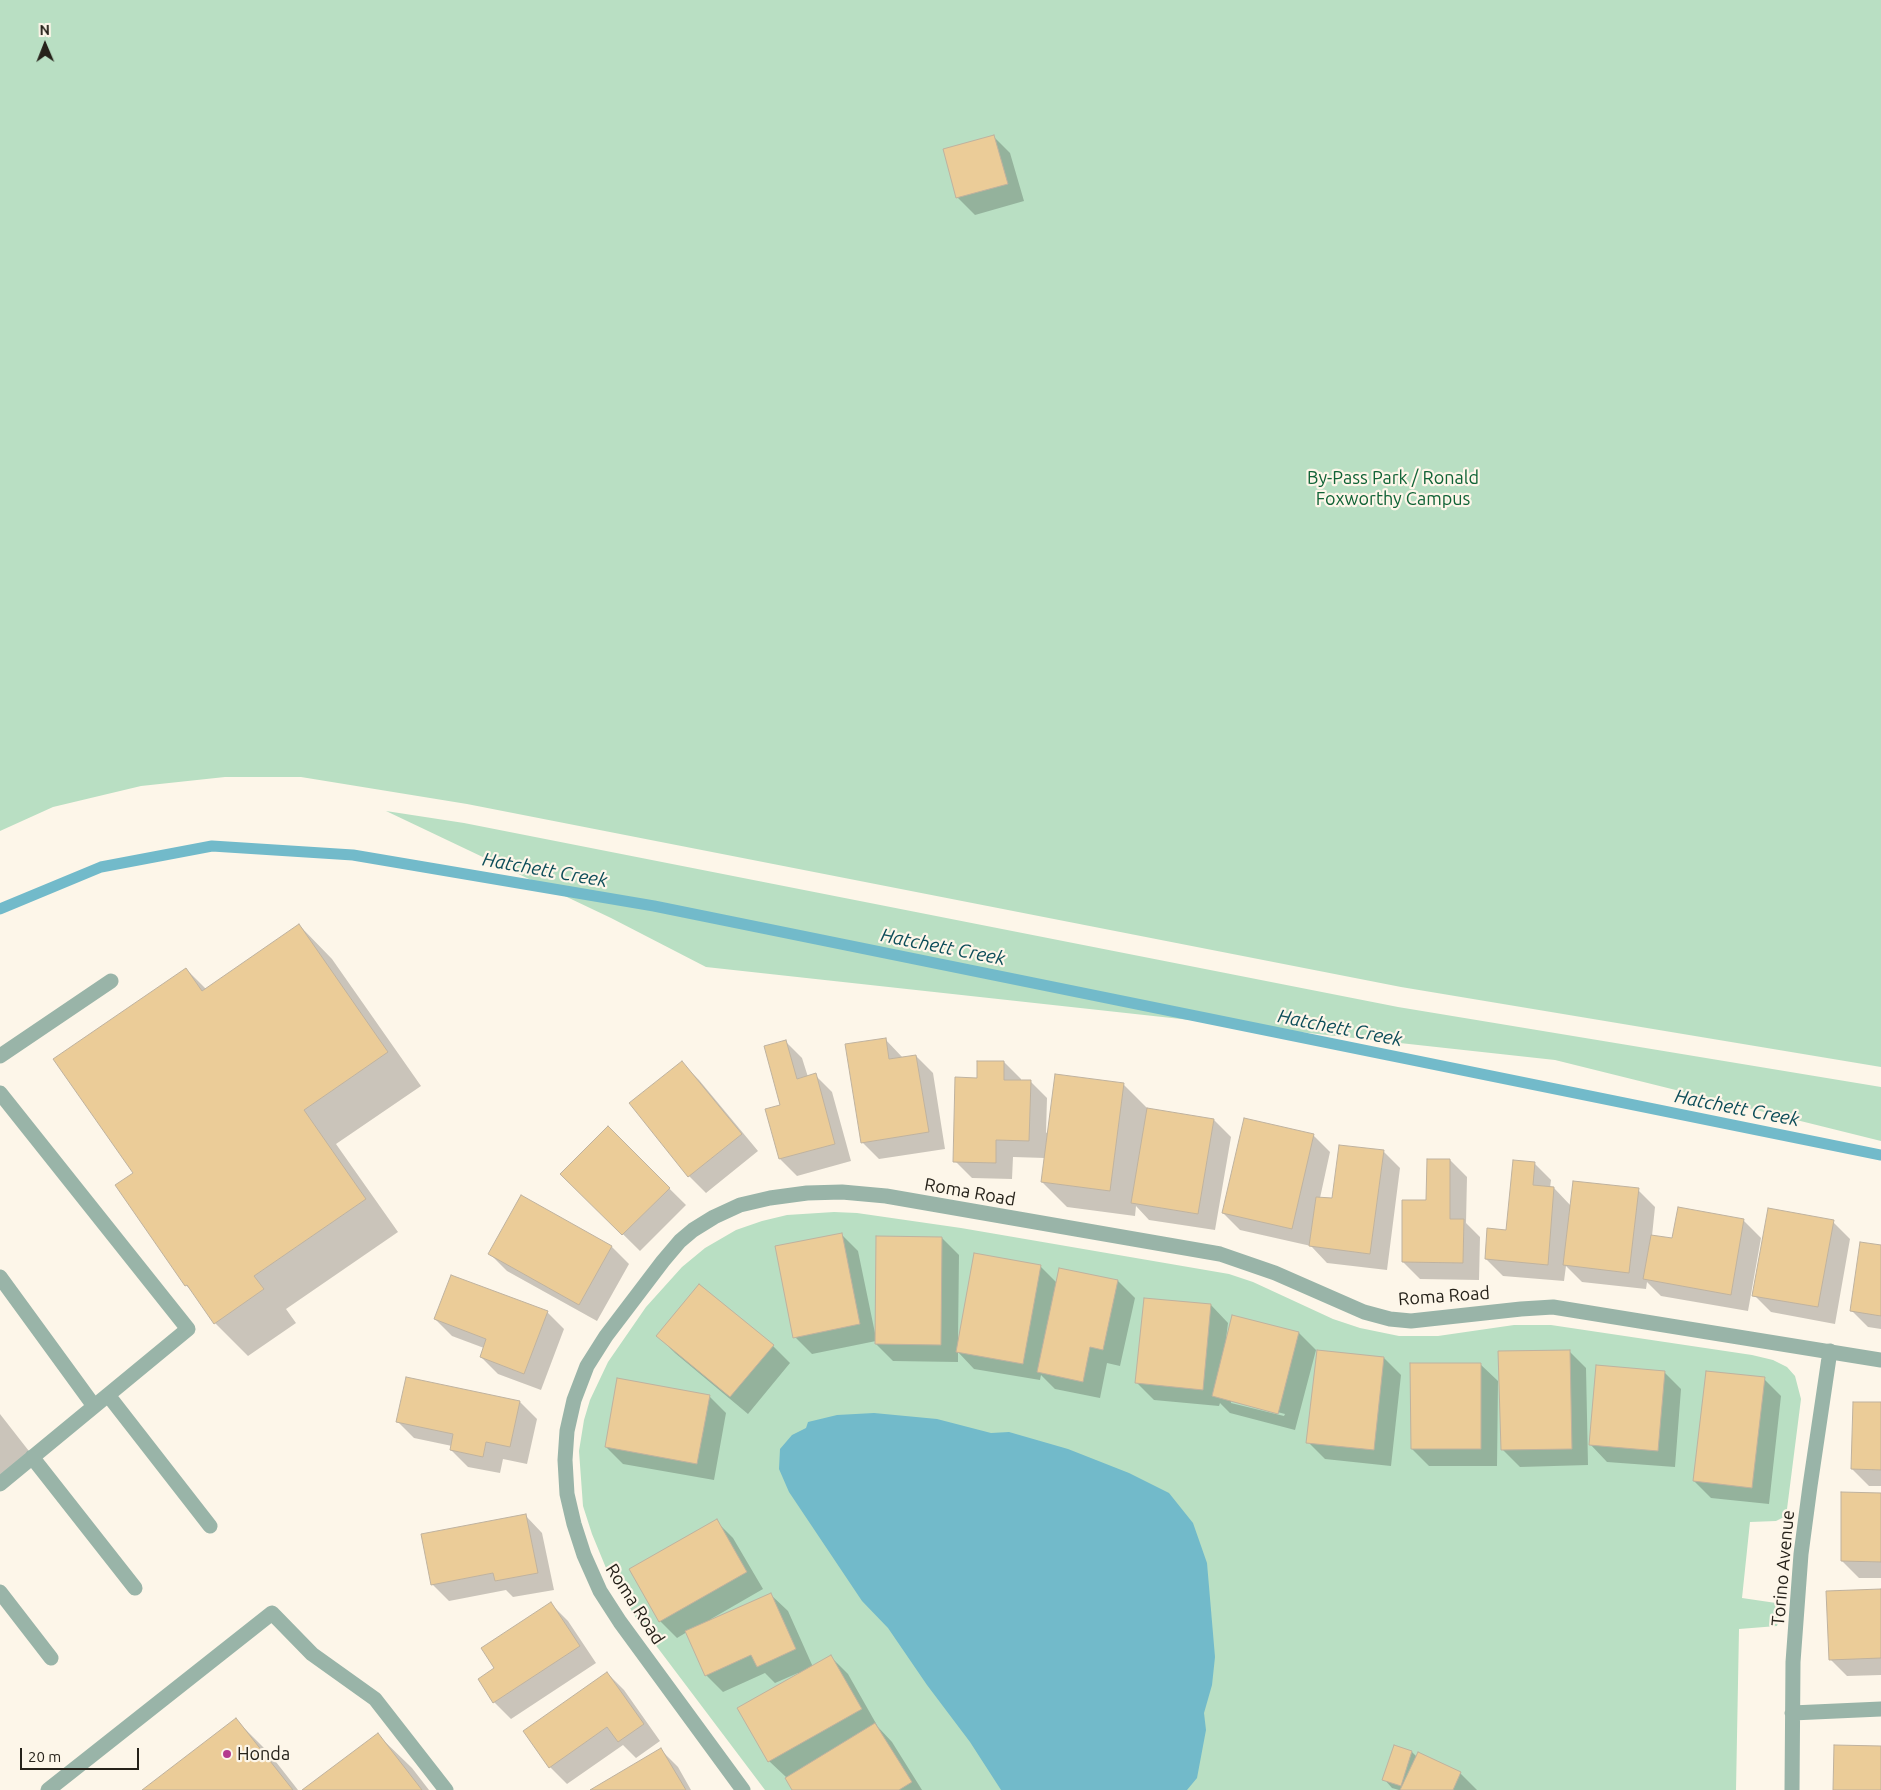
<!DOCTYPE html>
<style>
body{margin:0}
#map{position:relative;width:1881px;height:1790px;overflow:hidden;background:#fdf6e9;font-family:Ubuntu,sans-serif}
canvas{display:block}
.north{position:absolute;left:20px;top:20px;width:50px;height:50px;-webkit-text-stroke:4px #fdf6e9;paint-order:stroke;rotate:359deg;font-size:14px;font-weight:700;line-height:20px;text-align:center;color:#26221a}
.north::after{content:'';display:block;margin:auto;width:18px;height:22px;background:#26221a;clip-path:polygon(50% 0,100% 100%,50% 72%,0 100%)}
.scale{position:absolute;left:20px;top:1748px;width:119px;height:22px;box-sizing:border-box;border:2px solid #26221a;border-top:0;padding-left:6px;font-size:15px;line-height:18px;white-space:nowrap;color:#26221a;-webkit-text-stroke:4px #fdf6e9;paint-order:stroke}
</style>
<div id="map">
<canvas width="1881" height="1790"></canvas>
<div class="north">N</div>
<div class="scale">20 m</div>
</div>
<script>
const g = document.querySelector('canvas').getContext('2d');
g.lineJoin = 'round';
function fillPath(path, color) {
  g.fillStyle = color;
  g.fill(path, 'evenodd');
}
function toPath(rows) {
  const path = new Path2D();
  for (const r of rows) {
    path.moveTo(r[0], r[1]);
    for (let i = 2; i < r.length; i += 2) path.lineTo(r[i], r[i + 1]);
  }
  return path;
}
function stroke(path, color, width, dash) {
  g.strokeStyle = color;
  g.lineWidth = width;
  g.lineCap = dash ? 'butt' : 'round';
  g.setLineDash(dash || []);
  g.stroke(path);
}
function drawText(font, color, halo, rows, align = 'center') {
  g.font = font + ' Ubuntu,sans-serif';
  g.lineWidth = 4.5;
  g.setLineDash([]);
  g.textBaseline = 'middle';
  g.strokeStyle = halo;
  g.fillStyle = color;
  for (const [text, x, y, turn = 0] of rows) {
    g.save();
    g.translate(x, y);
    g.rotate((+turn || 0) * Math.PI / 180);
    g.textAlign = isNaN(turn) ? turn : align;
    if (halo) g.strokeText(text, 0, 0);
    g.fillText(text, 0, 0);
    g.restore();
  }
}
fillPath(toPath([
 [0,0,1881,0,1881,1067,1401,987,467,804,301,777,225,777,141,786,53,807,0,831],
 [386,811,464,823,1398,1007,1881,1087,1881,1141,1555,1060,706,967,611,918],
 [834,1212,857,1213,961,1228,1229,1274,1253,1282,1333,1319,1360,1328,1399,1336,1438,1336,1514,1325,1551,1325,1752,1355,1773,1360,1787,1367,1795,1376,1801,1399,1787,1509,1784,1517,1776,1521,1750,1522,1742,1598,1776,1603,1780,1609,1780,1616,1777,1626,1739,1629,1736,1790,765,1790,639,1623,606,1568,592,1534,583,1506,579,1451,584,1420,590,1400,608,1362,646,1307,682,1267,705,1248,736,1230,762,1221,787,1215]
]), '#b9dfc3');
fillPath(toPath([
 [874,1413,937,1419,991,1433,1009,1432,1068,1449,1129,1473,1169,1493,1193,1523,1207,1563,1215,1657,1212,1685,1204,1713,1206,1730,1197,1778,1187,1790,1001,1790,970,1742,927,1685,888,1628,862,1601,789,1492,779,1469,780,1449,792,1435,806,1428,808,1422,837,1415]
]), '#72baca');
fillPath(toPath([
 [993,136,1010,153,1024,201,975,215,958,198,944,150],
 [299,925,332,959,421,1086,336,1144,398,1232,286,1309,296,1323,248,1356,215,1323,196,1296,186,1285,134,1174,186,969,206,989],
 [885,1039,903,1058,916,1056,933,1073,945,1149,879,1159,862,1142],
 [785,1041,802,1058,808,1077,815,1075,832,1092,851,1161,797,1176,780,1159],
 [1004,1062,1021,1079,1021,1081,1030,1081,1047,1098,1046,1133,1123,1084,1149,1110,1214,1120,1231,1137,1215,1230,1149,1220,1136,1206,1135,1216,1067,1207,1042,1182,1045,1158,1013,1157,1012,1179,972,1178,955,1161,978,1079],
 [682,1063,699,1080,758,1151,706,1193,689,1176],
 [608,1128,686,1205,640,1251,562,1174],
 [1313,1135,1330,1152,1320,1198,1333,1200,1383,1151,1400,1168,1387,1270,1327,1263,1311,1246,1240,1230,1223,1213],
 [1450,1160,1467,1177,1466,1223,1480,1237,1479,1280,1420,1279,1403,1262,1428,1201],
 [1534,1163,1551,1180,1550,1188,1554,1188,1571,1206,1638,1190,1655,1207,1652,1236,1673,1240,1679,1209,1744,1221,1761,1238,1748,1311,1661,1296,1647,1282,1646,1289,1582,1282,1566,1266,1564,1281,1503,1276,1486,1259,1507,1231],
 [522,1197,612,1247,629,1264,597,1321,507,1271,490,1254],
 [1833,1222,1850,1239,1835,1324,1771,1312,1754,1295],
 [841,1234,858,1251,875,1333,942,1238,959,1255,958,1340,1040,1266,1057,1283,1060,1269,1118,1281,1135,1298,1120,1366,1107,1363,1100,1398,1055,1389,1041,1375,1040,1380,974,1369,958,1352,958,1362,893,1361,876,1344,876,1341,812,1354,795,1337],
 [1881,1247,1881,1329,1868,1327,1851,1310],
 [700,1285,773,1346,790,1363,748,1414,675,1353,658,1336],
 [1211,1305,1228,1323,1226,1339,1227,1340,1233,1317,1299,1333,1316,1350,1295,1430,1230,1413,1220,1403,1219,1406,1154,1400,1137,1383],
 [1231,1400,1285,1414,1284,1416,1231,1403],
 [547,1312,564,1329,541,1390,498,1374,481,1357,484,1348,452,1336,435,1319],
 [1318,1351,1384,1358,1401,1375,1391,1466,1325,1459,1308,1442],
 [1569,1351,1586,1368,1588,1465,1520,1467,1503,1450],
 [1480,1364,1498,1381,1497,1466,1429,1466,1412,1449],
 [1664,1372,1681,1389,1675,1467,1607,1462,1590,1444],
 [1764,1379,1781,1396,1769,1504,1711,1498,1694,1481],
 [709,1396,726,1413,714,1480,623,1464,606,1447],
 [520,1402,537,1419,527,1464,503,1459,500,1473,468,1467,451,1450,452,1446,414,1438,397,1421],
 [1881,1403,1881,1486,1869,1486,1852,1469],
 [0,1414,32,1455,0,1479],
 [1881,1494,1881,1578,1859,1578,1842,1561],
 [525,1515,542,1533,554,1590,513,1597,506,1590,449,1601,432,1584],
 [716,1521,733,1538,763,1589,711,1619,712,1620,770,1594,788,1611,813,1667,831,1657,848,1674,878,1727,892,1742,922,1790,794,1790,786,1777,769,1761,799,1675,798,1673,775,1683,765,1673,723,1692,706,1675,687,1632,677,1638,660,1621],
 [1881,1590,1881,1675,1847,1676,1830,1659],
 [551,1604,568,1621,596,1663,511,1719,494,1702,496,1669],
 [607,1673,624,1690,660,1741,636,1758,623,1745,567,1784,550,1767,524,1731],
 [236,1720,269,1753,298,1790,144,1790],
 [378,1735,412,1768,429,1790,304,1790],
 [1394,1746,1412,1752,1417,1757,1460,1773,1477,1790,1399,1790,1392,1788,1384,1779],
 [661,1750,678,1767,691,1790,592,1790]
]), '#0003');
stroke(toPath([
 [0,909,101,867,212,846,353,855,654,906,1881,1155]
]), '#72baca', 11);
const building = toPath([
 [994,135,1008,184,956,198,943,149,994,135],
 [299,924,388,1052,304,1110,366,1199,254,1276,264,1289,214,1324,187,1285,185,1286,115,1185,133,1173,53,1059,186,968,202,991,299,924],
 [886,1038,889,1059,916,1055,929,1132,861,1143,845,1044,886,1038],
 [786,1040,797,1079,816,1073,835,1144,779,1159,765,1109,780,1105,764,1046,786,1040],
 [682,1061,742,1134,688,1177,629,1103,682,1061],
 [977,1061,1004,1061,1004,1080,1031,1080,1029,1141,996,1140,996,1163,953,1162,955,1077,977,1078,977,1061],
 [1055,1074,1124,1083,1110,1191,1041,1182,1055,1074],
 [1147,1108,1214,1119,1198,1214,1131,1203,1147,1108],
 [1244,1118,1314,1134,1292,1229,1222,1213,1244,1118],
 [608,1126,670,1188,622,1235,560,1174,608,1126],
 [1339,1145,1384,1150,1370,1254,1309,1246,1316,1197,1332,1198,1339,1145],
 [1427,1159,1450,1159,1450,1219,1464,1219,1463,1263,1402,1262,1402,1200,1426,1200,1427,1159],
 [1513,1160,1535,1162,1533,1185,1554,1187,1548,1265,1485,1259,1487,1228,1506,1230,1513,1160],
 [1573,1181,1639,1188,1629,1273,1563,1265,1573,1181],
 [521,1195,612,1246,579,1305,488,1254,521,1195],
 [1678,1207,1744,1219,1731,1295,1643,1279,1651,1235,1672,1238,1678,1207],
 [1768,1208,1834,1220,1818,1307,1752,1296,1768,1208],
 [842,1233,860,1324,793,1338,775,1246,842,1233],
 [876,1236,942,1237,941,1345,875,1344,876,1236],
 [1860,1242,1881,1245,1881,1316,1850,1311,1860,1242],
 [974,1253,1041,1265,1023,1364,956,1352,974,1253],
 [1059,1268,1118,1280,1103,1350,1090,1347,1083,1382,1037,1372,1059,1268],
 [451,1275,548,1311,524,1374,480,1357,486,1339,434,1319,451,1275],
 [699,1284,774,1345,730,1397,656,1336,699,1284],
 [1144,1298,1211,1304,1203,1390,1135,1383,1144,1298],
 [1232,1315,1299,1332,1278,1414,1212,1396,1232,1315],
 [1317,1350,1384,1357,1374,1450,1306,1443,1317,1350],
 [1570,1350,1572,1449,1501,1450,1498,1351,1570,1350],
 [1410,1363,1481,1363,1481,1449,1411,1449,1410,1363],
 [1596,1365,1665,1371,1658,1451,1589,1445,1596,1365],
 [1706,1371,1765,1377,1752,1488,1693,1481,1706,1371],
 [406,1377,520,1401,510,1447,486,1442,483,1457,450,1450,453,1434,396,1422,406,1377],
 [617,1378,710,1395,697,1464,605,1447,617,1378],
 [1853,1402,1881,1402,1881,1470,1851,1469,1853,1402],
 [1841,1492,1881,1493,1881,1562,1841,1561,1841,1492],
 [526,1514,538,1573,495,1581,493,1573,431,1585,421,1534,526,1514],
 [717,1519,747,1572,659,1622,629,1569,717,1519],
 [1881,1589,1881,1658,1829,1660,1826,1591,1881,1589],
 [771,1593,796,1649,757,1667,751,1655,705,1676,685,1631,771,1593],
 [551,1602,580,1646,493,1703,478,1679,494,1668,481,1648,551,1602],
 [831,1655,862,1709,768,1762,737,1708,831,1655],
 [607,1672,644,1724,618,1742,607,1727,549,1768,523,1731,607,1672],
 [236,1718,293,1790,142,1790,236,1718],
 [875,1723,912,1782,899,1790,792,1790,785,1778,875,1723],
 [378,1733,422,1790,302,1790,378,1733],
 [1394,1745,1412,1751,1401,1786,1382,1780,1394,1745],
 [1834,1745,1881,1746,1881,1790,1833,1790,1834,1745],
 [661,1748,686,1790,590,1790,661,1748],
 [1418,1752,1461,1772,1453,1790,1400,1790,1418,1752]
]);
fillPath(building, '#ebcc98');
stroke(building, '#bfb29f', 1);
stroke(toPath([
 [0,1056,111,981],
 [0,1093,188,1329,0,1484],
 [0,1277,94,1406],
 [108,1395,210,1526],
 [32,1457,135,1588],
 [0,1592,51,1658],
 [48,1790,272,1613,312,1654,375,1699,446,1790]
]), '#99b4a8', 15);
stroke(toPath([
 [1792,1713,1881,1709],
 [743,1790,620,1622,600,1591,584,1555,574,1524,567,1494,565,1460,567,1431,574,1400,587,1366,606,1336,663,1261,680,1241,693,1230,714,1217,740,1205,770,1198,807,1193,842,1192,886,1196,1220,1254,1275,1273,1364,1312,1390,1319,1411,1321,1521,1309,1553,1307,1881,1360],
 [1792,1790,1793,1662,1801,1554,1810,1486,1830,1351]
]), '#99b4a8', 15);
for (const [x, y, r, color] of [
 [227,1754,5,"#b43a8e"]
]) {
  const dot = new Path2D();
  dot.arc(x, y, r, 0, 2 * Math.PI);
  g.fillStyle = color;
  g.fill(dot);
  stroke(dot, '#fdf6e9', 2);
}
drawText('18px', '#106336', '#fdf6e9', [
 ["By-Pass Park / Ronald",1393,478],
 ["Foxworthy Campus",1393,499]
]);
drawText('18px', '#26221a', '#fdf6e9', [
 ["Roma Road",970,1192,10],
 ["Roma Road",1444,1296,-4],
 ["Torino Avenue",1783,1568,-85],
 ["Roma Road",635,1604,57]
]);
drawText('18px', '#26221a', '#fdf6e9', [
 ["Honda",237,1754]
], 'left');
drawText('italic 19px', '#0d4d59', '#fdf6e9', [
 ["Hatchett Creek",545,870,10],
 ["Hatchett Creek",943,947,11],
 ["Hatchett Creek",1340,1028,11],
 ["Hatchett Creek",1737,1108,11]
]);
</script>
